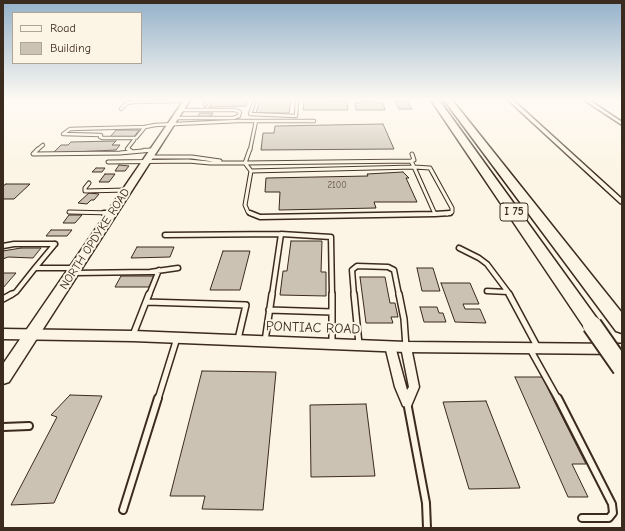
<!DOCTYPE html>
<style>
body{margin:0}
#map{position:relative;width:625px;height:531px;overflow:hidden;background:#fcf5e5;font-family:"Comic Neue",sans-serif}
canvas{display:block}
.frame{position:absolute;inset:0;border:4px solid #3b2a1e;pointer-events:none}
.legend{position:absolute;left:12px;top:12px;width:130px;height:52px;box-sizing:border-box;background:#fcf5e5;border:1px solid #afa495;margin:0;padding:5px 7px;list-style:none;font-size:12px;color:#3b2a1e}
.legend li{display:flex;align-items:center;gap:8px;height:20px}
.legend b{width:20px;border:1px solid #afa495}
</style>
<div id="map">
<canvas width="625" height="531"></canvas>
<div class="frame"></div>
<ul class="legend">
<li><b style="height:5px;background:#fcf5e5"></b>Road</li>
<li><b style="height:11px;background:#ccc2b3"></b>Building</li>
</ul>
</div>
<script>
const g = document.querySelector('canvas').getContext('2d');
g.lineJoin = 'round';
function fillPath(path, color) {
  g.fillStyle = color;
  g.fill(path, 'evenodd');
}
function toPath(rows) {
  const path = new Path2D();
  for (const r of rows) {
    path.moveTo(r[0], r[1]);
    for (let i = 2; i < r.length; i += 2) path.lineTo(r[i], r[i + 1]);
  }
  return path;
}
function stroke(path, color, width, dash) {
  g.strokeStyle = color;
  g.lineWidth = width;
  g.lineCap = dash ? 'butt' : 'round';
  g.setLineDash(dash || []);
  g.stroke(path);
}
function drawText(font, color, halo, rows, align = 'center') {
  g.font = font + ' "Comic Neue",sans-serif';
  g.lineWidth = 4;
  g.setLineDash([]);
  g.textBaseline = 'middle';
  g.strokeStyle = halo;
  g.fillStyle = color;
  for (const [text, x, y, turn = 0] of rows) {
    g.save();
    g.translate(x, y);
    g.rotate((+turn || 0) * Math.PI / 180);
    g.textAlign = isNaN(turn) ? turn : align;
    if (halo) g.strokeText(text, 0, 0);
    g.fillText(text, 0, 0);
    g.restore();
  }
}
const building = toPath([
 [213,100,248,100,246,106,209,107,213,100],
 [260,100,291,100,289,113,256,113,260,100],
 [309,100,347,101,348,110,303,110,304,101,309,100],
 [360,101,376,101,377,103,383,103,385,110,356,110,355,103,361,103,360,101],
 [395,101,407,101,412,109,399,109,395,101],
 [200,113,213,113,211,116,197,118,200,113],
 [383,124,394,149,261,150,263,133,274,133,275,126,383,124],
 [116,130,139,130,134,137,110,137,116,130],
 [116,141,112,145,120,145,116,150,53,153,61,145,68,145,71,142,116,141],
 [119,165,129,166,125,171,115,171,119,165],
 [96,168,105,168,102,172,92,172,96,168],
 [403,172,409,178,406,178,417,202,374,202,376,208,279,210,280,192,265,192,266,178,368,176,367,174,403,172],
 [105,174,115,174,109,182,99,182,105,174],
 [6,184,30,184,14,199,3,199,3,186,6,184],
 [89,193,99,194,94,200,91,200,87,204,78,203,89,193],
 [69,215,82,215,75,223,63,223,69,215],
 [51,230,72,230,67,236,46,236,51,230],
 [291,241,322,241,321,272,326,272,326,296,280,295,283,271,287,271,291,241],
 [137,247,174,247,170,257,131,258,137,247],
 [21,248,41,248,33,258,8,257,3,259,3,251,21,248],
 [223,251,250,251,240,290,210,290,223,251],
 [417,268,433,268,440,291,422,291,417,268],
 [3,273,16,273,3,288,3,273],
 [121,276,154,276,149,287,115,287,121,276],
 [360,277,385,277,390,303,395,303,398,317,391,317,393,323,366,323,360,277],
 [441,283,470,283,479,304,463,304,465,309,480,309,486,323,455,322,441,283],
 [420,307,437,307,439,313,443,313,446,322,424,322,420,307],
 [202,371,276,372,263,510,202,509,205,496,170,496,202,371],
 [515,377,542,377,586,464,572,464,588,497,568,497,515,377],
 [70,395,102,396,54,503,11,505,57,417,51,415,70,395],
 [486,401,520,488,469,489,443,402,486,401],
 [366,404,375,476,311,477,310,405,366,404]
]);
fillPath(building, '#ccc2b3');
stroke(building, '#3b2a1e', 1);
const serviceFar4 = toPath([
 [255,100,250,114,296,116,297,100],
 [205,105,208,100],
 [121,109,127,103,132,102,186,101],
 [175,118,233,118,239,116,240,112,235,110,180,110],
 [145,127,155,125,238,121,314,121],
 [145,127,136,138,103,138,100,137,101,135,63,134,70,129,145,127],
 [37,150,43,145],
 [130,150,127,149,134,140],
 [144,150,153,150],
 [250,150,256,121]
]);
const serviceFar3 = toPath([
 [38,149,33,154,120,153,153,150],
 [128,149,131,151],
 [250,149,245,163,251,171,414,167,411,161],
 [149,157,192,157,220,161],
 [108,162,188,161,210,163,245,163,411,161,414,160,412,154],
 [251,171,245,205,248,212,252,214],
 [89,183,85,188,85,191,127,190],
 [69,212,112,213],
 [435,214,414,167,430,168,452,208,452,212,447,214]
]);
const serviceFar2 = toPath([
 [104,213,112,213],
 [250,213,260,217,435,214],
 [435,214,450,213],
 [165,235,281,234],
 [3,246,14,244,55,244],
 [459,248,479,258,487,264,508,292],
 [35,268,55,244],
 [75,273,150,272,178,268],
 [487,291,508,292,510,295],
 [11,295,16,292,35,268,73,268],
 [149,295,159,270],
 [272,295,281,234,331,237,332,295],
 [354,295,352,270,357,266,388,267,394,270,399,295]
]);
const serviceFar1 = toPath([
 [332,294,332,343],
 [354,294,359,344],
 [399,294,404,319,406,347],
 [509,294,538,348],
 [3,299,12,294],
 [146,302,246,305,238,339],
 [269,310,332,312],
 [133,335,149,294],
 [265,341,272,294],
 [530,349,558,399],
 [158,399,177,338]
]);
const service = toPath([
 [558,398,612,504,613,513,609,518,582,518],
 [407,402,426,503,427,528],
 [3,427,29,426],
 [123,510,158,398]
]);
const minor = toPath([
 [508,100,513,100,622,199,622,204,620,203,508,100],
 [584,100,589,100,622,122,622,125,584,100],
 [390,342,393,343,395,346,407,390,409,387,401,347,402,344,406,343,410,344,411,347,419,387,411,406,407,407,403,406,395,387,385,346,387,343,390,342]
]);
const tertiary = toPath([
 [3,329,133,331,406,342,622,344,622,354,406,352,133,341,3,339,3,329]
]);
const secondary = toPath([
 [184,100,190,100,9,382,3,384,3,364,184,100]
]);
const motorway = toPath([
 [431,100,439,100,598,320,601,325,598,330,592,332,586,330,431,100],
 [444,100,452,100,622,313,622,333,616,331,444,100]
]);
stroke(serviceFar4, '#3b2a1e', 4.5);
stroke(serviceFar3, '#3b2a1e', 5);
stroke(serviceFar2, '#3b2a1e', 7);
stroke(serviceFar1, '#3b2a1e', 8);
stroke(service, '#3b2a1e', 10);
stroke(minor, '#3b2a1e', 3);
stroke(tertiary, '#3b2a1e', 3);
stroke(secondary, '#3b2a1e', 3);
stroke(motorway, '#3b2a1e', 3);
stroke(serviceFar4, '#fcf5e5', 2.5);
stroke(serviceFar3, '#fcf5e5', 3);
stroke(serviceFar2, '#fcf5e5', 4);
stroke(serviceFar1, '#fcf5e5', 5);
stroke(service, '#fcf5e5', 6);
fillPath(minor, '#fcf5e5');
fillPath(tertiary, '#fcf5e5');
fillPath(secondary, '#fcf5e5');
fillPath(motorway, '#fcf5e5');
const motorwayBridge = toPath([
 [592,325,622,368]
]);
stroke(motorwayBridge, '#3b2a1e', 22, []);
stroke(motorwayBridge, '#fcf5e5', 18);
const sky = g.createLinearGradient(0, 0, 0, 175);
sky.addColorStop(0, '#94b1ca');
sky.addColorStop(0.57, '#fefaf3');
sky.addColorStop(1, '#fefaf300');
g.fillStyle = sky;
g.fillRect(0, 0, 625, 175);
drawText('9px', '#5f5043', null, [
 ["2100",337,185]
]);
for (const [x, y, w] of [
 [514,212,28]
]) {
  const box = new Path2D();
  box.roundRect(x - w / 2, y - 9, w, 18, 3);
  g.fillStyle = '#fcf5e5';
  g.fill(box);
  stroke(box, '#3b2a1e', 1);
}
drawText('bold 11px', '#3b2a1e', null, [
 ["I 75",514,212]
]);
drawText('12px', '#3b2a1e', '#fcf5e5', [
 ["NORTH OPDYKE ROAD",95,239,-57]
]);
drawText('14px', '#3b2a1e', '#fcf5e5', [
 ["PONTIAC ROAD",313,328,2]
]);
</script>
